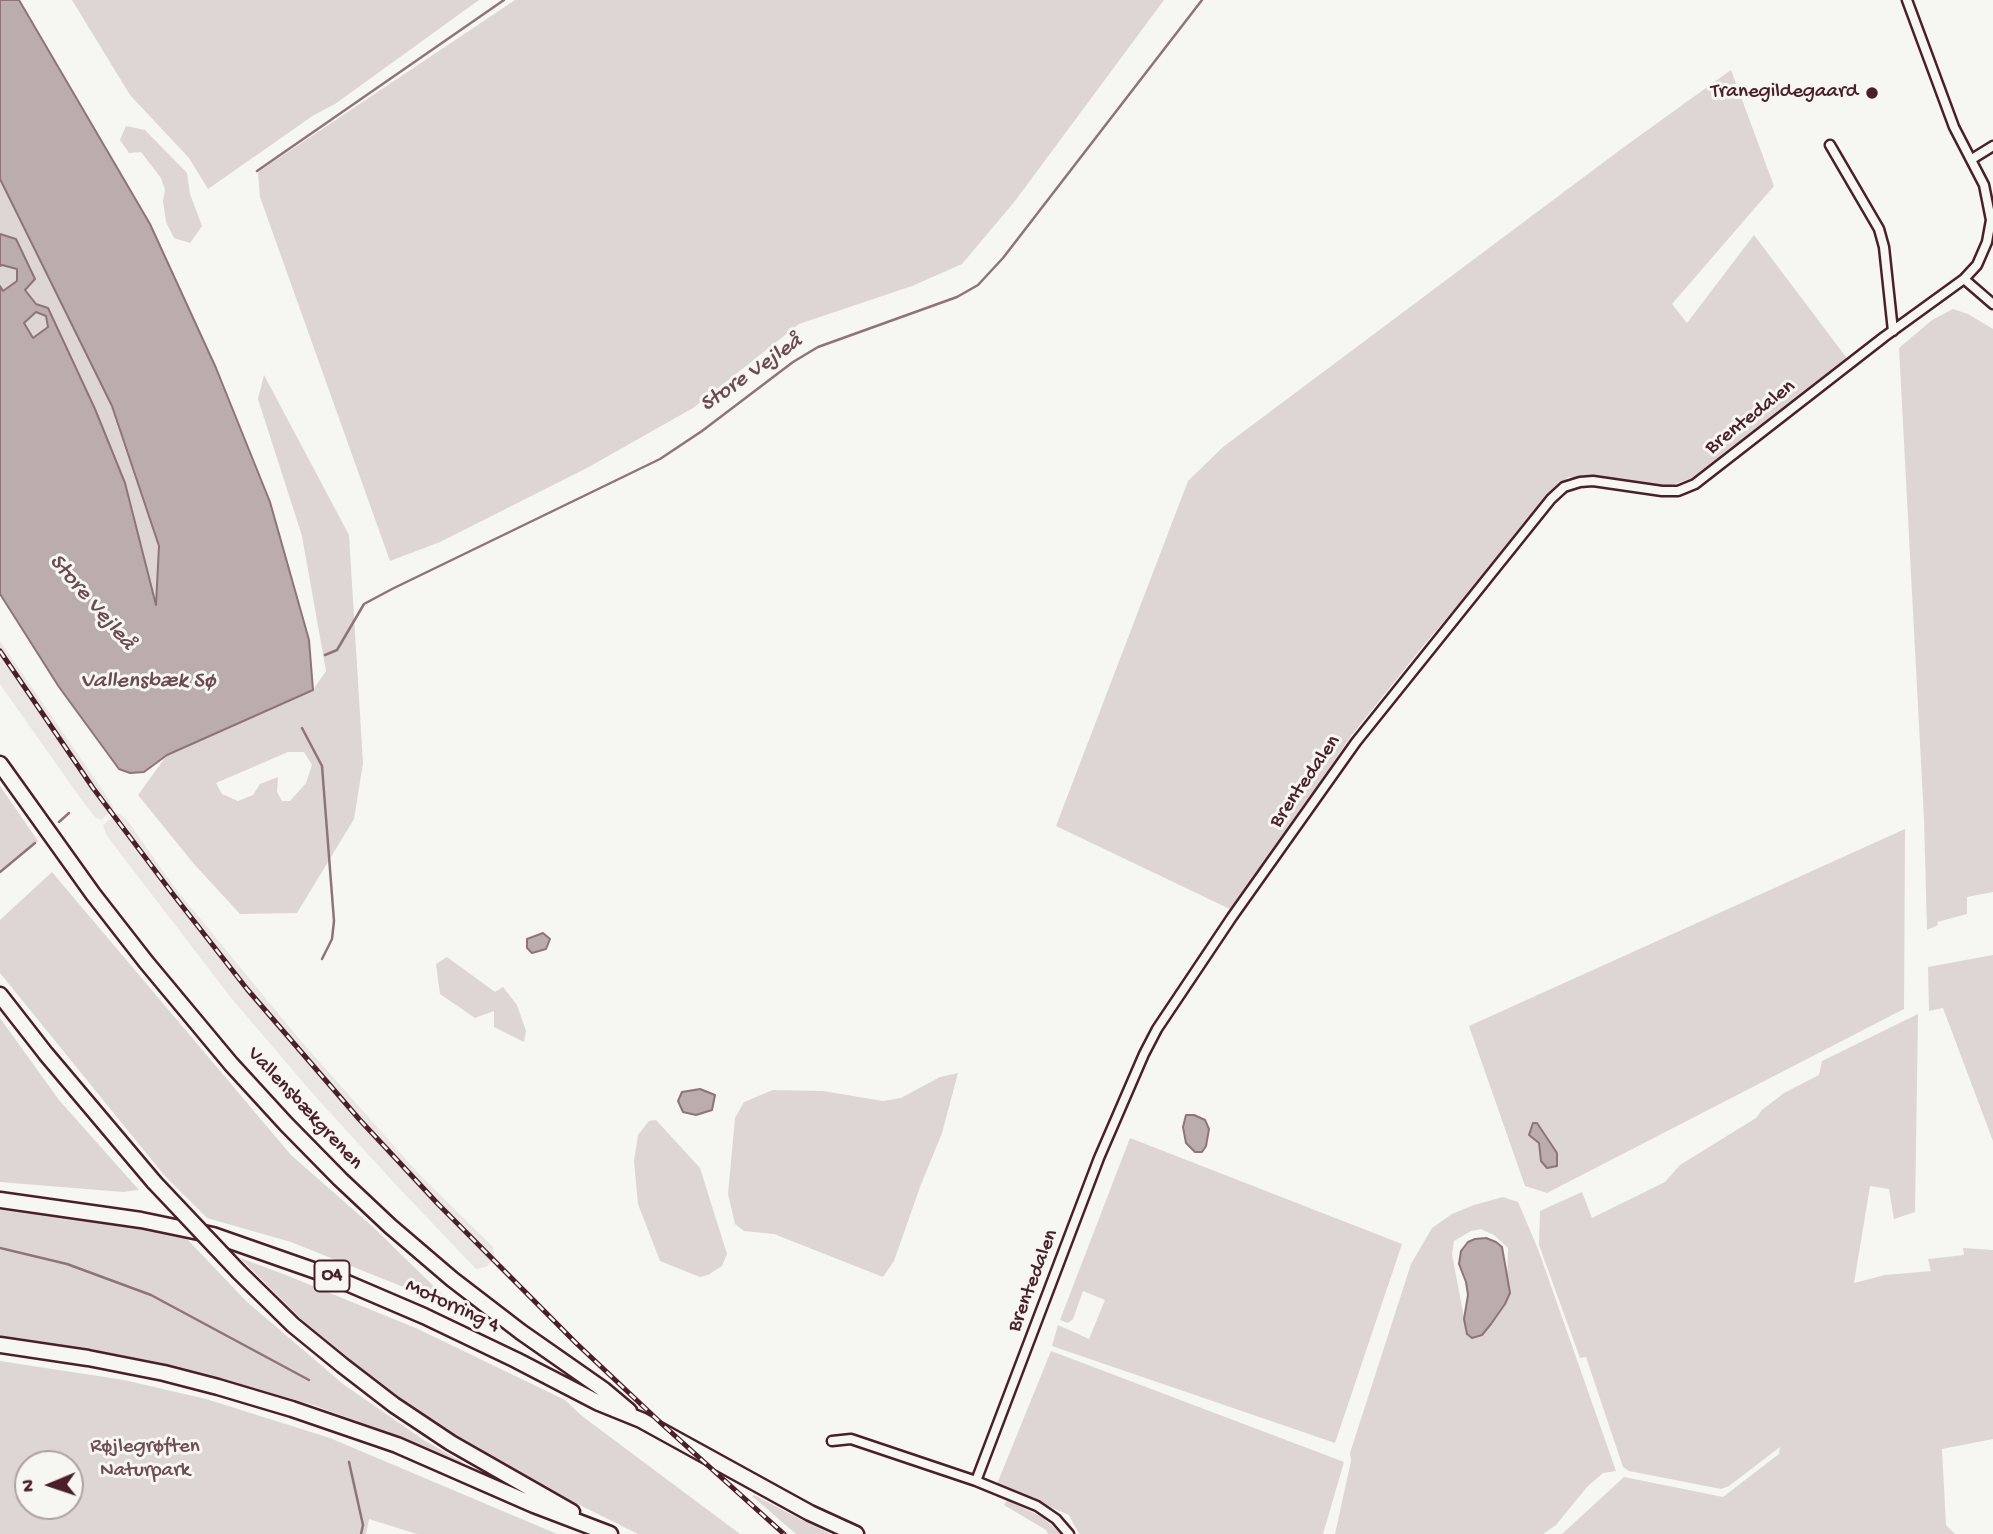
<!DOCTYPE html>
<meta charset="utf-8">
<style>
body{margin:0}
#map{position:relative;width:1993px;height:1534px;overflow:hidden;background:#f6f6f2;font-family:"Gochi Hand",sans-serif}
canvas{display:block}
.north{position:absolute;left:14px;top:1450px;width:70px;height:70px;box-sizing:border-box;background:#f6f6f2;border:2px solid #b1a0a2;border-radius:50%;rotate:268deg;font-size:19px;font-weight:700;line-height:28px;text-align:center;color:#4a1f2b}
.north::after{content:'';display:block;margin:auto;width:24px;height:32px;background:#4a1f2b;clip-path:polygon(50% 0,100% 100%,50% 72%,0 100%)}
</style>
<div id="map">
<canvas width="1993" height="1534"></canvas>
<div class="north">N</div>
</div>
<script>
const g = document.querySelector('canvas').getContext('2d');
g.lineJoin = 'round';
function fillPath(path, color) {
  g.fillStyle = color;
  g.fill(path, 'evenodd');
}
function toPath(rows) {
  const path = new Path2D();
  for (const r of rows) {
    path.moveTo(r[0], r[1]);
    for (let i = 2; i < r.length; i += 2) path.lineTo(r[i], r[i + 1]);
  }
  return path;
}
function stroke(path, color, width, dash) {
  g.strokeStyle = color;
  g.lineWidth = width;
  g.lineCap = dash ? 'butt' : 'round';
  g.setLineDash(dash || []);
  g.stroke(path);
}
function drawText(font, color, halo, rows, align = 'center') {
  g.font = font + ' "Gochi Hand",sans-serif';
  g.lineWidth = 6;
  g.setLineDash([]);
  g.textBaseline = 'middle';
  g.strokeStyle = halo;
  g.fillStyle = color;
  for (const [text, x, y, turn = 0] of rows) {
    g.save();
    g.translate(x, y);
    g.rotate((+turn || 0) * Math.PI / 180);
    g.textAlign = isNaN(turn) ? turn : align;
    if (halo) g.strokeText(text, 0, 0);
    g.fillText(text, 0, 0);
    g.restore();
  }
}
fillPath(toPath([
 [0,641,110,801,114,809,101,820,95,817,81,799,0,684],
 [118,813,127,820,175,888,300,1040,418,1173,493,1247,495,1259,486,1267,476,1269,397,1186,314,1095,232,999,107,836,103,825]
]), '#e9e6e3');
fillPath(toPath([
 [72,0,479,0,335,104,314,115,208,189,189,158,130,95],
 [515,0,1164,0,1015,201,962,264,912,286,799,324,693,408,587,468,440,542,390,561,260,197,258,172],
 [1731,70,1774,186,1672,304,1687,323,1754,235,1849,361,1698,476,1666,487,1568,477,1428,640,1351,736,1234,911,1056,826,1188,481,1223,447,1624,147],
 [126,126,145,130,187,173,190,194,202,226,190,243,174,238,166,222,163,201,165,190,161,178,141,152,129,153,120,140],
 [0,179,112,406,159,546,157,608,125,483,95,409,48,308,36,305,25,290,35,279,16,240,0,234],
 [2,265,17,268,17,281,3,291,0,286,0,266],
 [1953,309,1968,314,1993,329,1993,892,1967,897,1967,914,1937,922,1938,925,1927,930,1924,819,1899,348,1932,320],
 [36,312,46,316,48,327,33,338,24,323],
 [264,375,349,535,363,763,354,819,297,913,240,914,194,864,138,795,167,755,313,690,326,671,302,536,258,399],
 [288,752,304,752,312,765,306,783,290,801,282,801,277,792,278,777,260,784,253,795,238,801,222,794,216,783],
 [0,786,38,841,0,873],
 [1905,829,1904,1009,1547,1193,1525,1186,1469,1026],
 [52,872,291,1155,373,1227,456,1308,291,1242,207,1218,164,1175,0,973,0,920],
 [1993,955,1993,1141,1943,1008,1929,1011,1928,967],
 [447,957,495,992,503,987,517,1005,526,1031,524,1042,494,1027,494,1011,475,1018,440,994,436,964],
 [1918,1014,1915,1212,1894,1219,1889,1189,1870,1186,1854,1283,1885,1275,1931,1271,1928,1259,1964,1255,1963,1248,1993,1250,1993,1439,1942,1449,1946,1525,1955,1534,1562,1534,1624,1477,1723,1497,1779,1454,1780,1447,1729,1486,1721,1489,1629,1471,1623,1467,1586,1357,1580,1358,1539,1245,1540,1211,1582,1192,1592,1218,1665,1182,1680,1165,1756,1118,1762,1110,1784,1093,1819,1075,1822,1061],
 [0,1018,59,1100,139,1190,123,1192,0,1182],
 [958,1073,942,1133,920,1187,894,1261,883,1277,774,1234,744,1231,735,1224,728,1194,735,1118,744,1102,773,1090,823,1091,883,1101,901,1098,940,1077],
 [656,1120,700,1168,727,1254,722,1266,708,1275,700,1277,660,1261,638,1204,634,1161,638,1135,649,1121],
 [1130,1138,1402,1244,1335,1443,1052,1346,1058,1325,1089,1339,1105,1300,1083,1291,1073,1319,1068,1323,1060,1320],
 [1503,1197,1518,1202,1538,1249,1616,1471,1603,1473,1587,1487,1556,1525,1543,1534,1335,1534,1351,1461,1350,1453,1411,1264,1432,1228,1452,1214,1474,1205],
 [1481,1229,1494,1235,1508,1248,1507,1283,1510,1293,1505,1304,1482,1335,1467,1334,1452,1254,1454,1241,1471,1231],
 [0,1210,70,1216,123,1225,187,1239,247,1302,343,1384,422,1439,462,1462,461,1465,398,1436,313,1405,198,1373,121,1355,62,1345,0,1337],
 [240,1258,286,1275,418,1329,565,1400,582,1416,740,1534,638,1534,489,1460,343,1361],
 [1051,1351,1344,1462,1323,1534,1079,1534,1069,1515,997,1484],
 [0,1361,124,1380,206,1399,330,1438,557,1534,417,1534,369,1519,366,1534,0,1534],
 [28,1464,70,1464,70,1506,28,1506],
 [754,1495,792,1515,831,1534,796,1534,752,1496],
 [1007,1500,1042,1517,1061,1534,1048,1534,1046,1530,1004,1505]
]), '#ddd6d5');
const water = toPath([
 [0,0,19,0,150,224,216,368,270,502,309,640,313,690,167,755,144,772,130,773,119,769,59,687,0,594,0,286,3,291,17,281,17,269,2,265,0,266,0,234,16,239,35,279,25,290,36,304,48,308,95,409,125,483,156,605,159,546,112,406,0,179,0,0],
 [36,312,46,316,48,327,33,338,24,323,36,312],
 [543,933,550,939,546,949,532,953,527,948,527,939,543,933],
 [700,1089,715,1095,712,1110,696,1115,683,1112,678,1101,682,1092,700,1089],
 [1186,1115,1194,1115,1205,1120,1209,1129,1206,1146,1202,1152,1195,1152,1186,1143,1183,1127,1186,1115],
 [1533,1123,1537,1123,1557,1153,1557,1166,1547,1168,1541,1161,1539,1143,1529,1135,1533,1123],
 [1486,1238,1496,1242,1502,1247,1510,1293,1505,1304,1491,1324,1482,1335,1472,1338,1467,1334,1464,1319,1468,1295,1466,1282,1459,1264,1461,1251,1468,1242,1475,1239,1486,1238]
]);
fillPath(water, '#bbadae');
stroke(water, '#8e747a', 2);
stroke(toPath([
 [257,171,504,0],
 [325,655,337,650,364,604,392,589,660,459,702,431,793,362,818,347,957,297,978,285,1003,258,1202,0],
 [302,728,322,766,334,921,332,939,322,959],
 [59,822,69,813],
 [0,872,35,843],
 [0,1248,67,1264,151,1295,309,1380],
 [349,1462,363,1525,361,1534]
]), '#8e747a', 2.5);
const minor = toPath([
 [1830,145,1879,229,1884,247,1893,331],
 [1972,159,1993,146],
 [1964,279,1993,304],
 [832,1441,851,1439,976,1481,1037,1506,1056,1519,1069,1534],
 [976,1481,1099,1158,1144,1054,1157,1029,1232,917,1356,742,1551,499,1564,487,1580,482,1593,481,1662,491,1678,491,1695,484,1884,337,1964,279,1977,265,1987,242,1991,220,1984,185,1954,127,1907,0]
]);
const motorway = toPath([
 [0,764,93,894,146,962,231,1064,286,1124,340,1179,390,1226,452,1279,521,1332,604,1390,629,1411],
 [0,995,46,1054,154,1182],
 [0,1200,141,1220,213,1235,333,1277,424,1316,516,1360,599,1403,641,1420,810,1513,856,1534],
 [239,1272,293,1325,342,1365,394,1405,451,1443,572,1512],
 [0,1345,88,1358,164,1373,218,1387,292,1409,397,1445,534,1505,610,1534]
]);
stroke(minor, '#4a1f2b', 13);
stroke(motorway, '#4a1f2b', 19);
stroke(minor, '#f6f6f2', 8);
stroke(motorway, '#f6f6f2', 14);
const rail = toPath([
 [0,651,93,788,172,893,247,989,359,1119,438,1204,576,1343,663,1425,784,1534]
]);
stroke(rail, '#4a1f2b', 5);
stroke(rail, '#f6f6f2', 2.5, [8]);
const motorwayBridge = toPath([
 [154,1182,239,1272]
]);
stroke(motorwayBridge, '#4a1f2b', 19, []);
stroke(motorwayBridge, '#f6f6f2', 14);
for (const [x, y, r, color] of [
 [1872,93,7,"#4a1f2b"]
]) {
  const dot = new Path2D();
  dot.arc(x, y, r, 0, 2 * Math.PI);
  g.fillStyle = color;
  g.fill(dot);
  stroke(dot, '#f6f6f2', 2.5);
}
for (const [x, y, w] of [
 [332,1276,35]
]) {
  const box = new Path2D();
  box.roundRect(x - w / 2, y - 15.5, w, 31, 5);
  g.fillStyle = '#f6f6f2';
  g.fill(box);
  stroke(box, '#4a1f2b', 2);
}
drawText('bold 19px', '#4a1f2b', null, [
 ["O4",332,1276]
]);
drawText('21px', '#4a1f2b', '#f6f6f2', [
 ["Tranegildegaard",1858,93]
], 'right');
drawText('21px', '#4a1f2b', '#f6f6f2', [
 ["Brentedalen",1751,418,-38],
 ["Brentedalen",1306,782,-55],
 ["Vallensbækgrenen",304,1109,47],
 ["Brentedalen",1034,1281,-69],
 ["Motorring 4",452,1307,25]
]);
drawText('21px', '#6f4d56', '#f6f6f2', [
 ["Røjlegrøften",145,1448],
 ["Naturpark",145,1472]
]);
drawText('italic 23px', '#6c4a52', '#f6f6f2', [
 ["Store Vejleå",752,374,-35],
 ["Store Vejleå",91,603,49],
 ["Vallensbæk Sø",148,682]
]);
</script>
